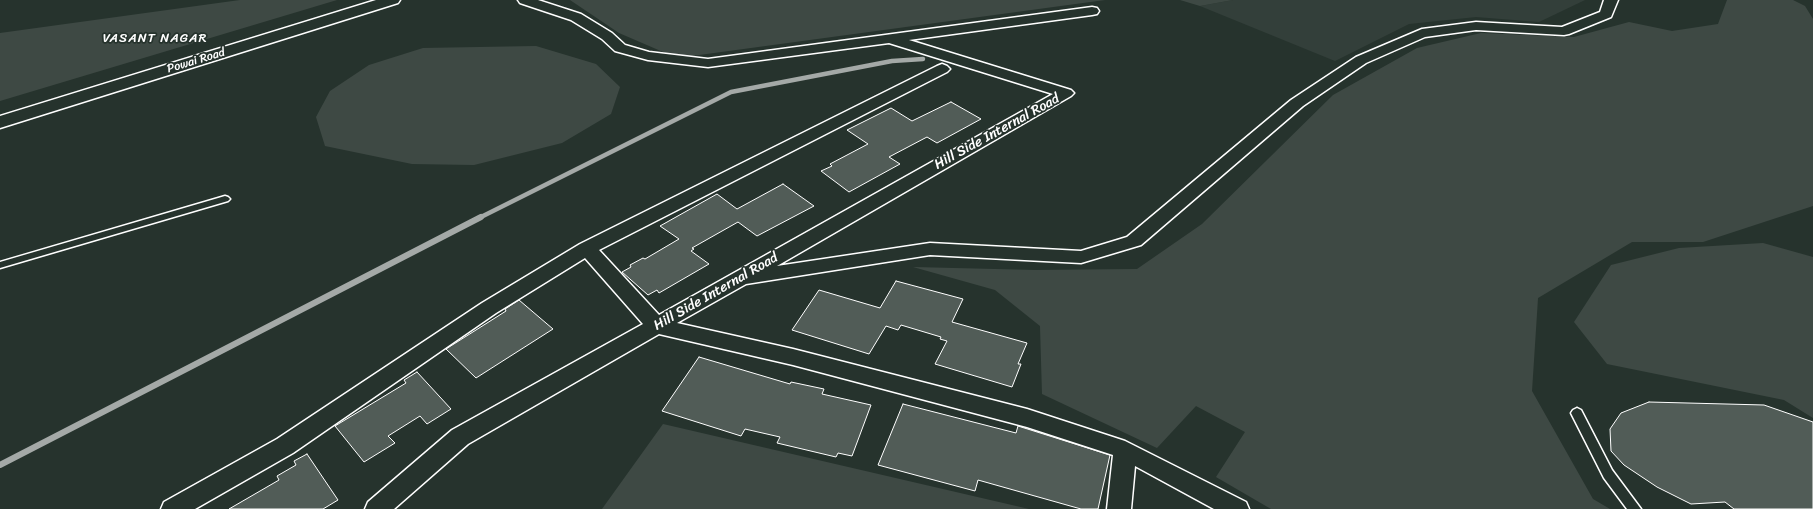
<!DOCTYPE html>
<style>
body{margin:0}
canvas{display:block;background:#26332d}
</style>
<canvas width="1813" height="509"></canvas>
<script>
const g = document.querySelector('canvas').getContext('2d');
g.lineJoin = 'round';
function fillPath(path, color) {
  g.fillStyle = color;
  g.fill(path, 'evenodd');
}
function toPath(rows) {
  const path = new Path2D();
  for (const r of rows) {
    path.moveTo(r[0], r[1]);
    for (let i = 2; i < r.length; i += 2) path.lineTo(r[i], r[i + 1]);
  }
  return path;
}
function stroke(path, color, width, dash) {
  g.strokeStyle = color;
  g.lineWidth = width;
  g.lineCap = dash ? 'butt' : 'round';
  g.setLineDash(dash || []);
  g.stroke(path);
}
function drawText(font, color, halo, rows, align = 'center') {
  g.font = font + ' Sriracha,sans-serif';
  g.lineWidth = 3.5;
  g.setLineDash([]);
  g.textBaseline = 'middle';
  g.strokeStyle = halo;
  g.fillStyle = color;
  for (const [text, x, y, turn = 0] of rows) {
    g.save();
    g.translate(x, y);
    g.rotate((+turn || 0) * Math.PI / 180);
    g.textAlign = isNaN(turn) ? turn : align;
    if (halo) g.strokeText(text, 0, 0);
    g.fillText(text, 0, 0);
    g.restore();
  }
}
fillPath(toPath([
 [1233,0,1585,0,1539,22,1476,17,1409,24,1335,61,1200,6]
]), '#333f3a');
fillPath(toPath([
 [240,0,337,0,0,101,0,33],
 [570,0,1105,0,677,58,619,33],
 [1180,0,1233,0,1200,6],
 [1727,0,1793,0,1805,6,1813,19,1813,206,1703,242,1632,242,1538,298,1532,391,1593,499,1610,509,1271,509,1216,477,1245,432,1196,406,1157,448,1042,394,1040,326,995,290,913,267,1035,270,1137,269,1202,224,1333,95,1417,48,1481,33,1574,37,1629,22,1672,31,1718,24],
 [536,46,596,64,620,87,611,114,562,143,474,165,412,164,325,146,316,117,330,91,369,65,423,48],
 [1763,243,1813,257,1813,418,1784,400,1607,364,1574,322,1611,265,1679,248],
 [663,424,1029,509,602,509]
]), '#3e4944');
stroke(toPath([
 [479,218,731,92,892,61,923,59]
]), '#a4a9a7', 4.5);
stroke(toPath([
 [0,465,481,217]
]), '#a4a9a7', 6);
const building = toPath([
 [951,102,981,119,937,143,927,137,889,157,900,164,849,192,821,171,832,166,830,164,868,144,847,130,891,108,912,121,951,102],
 [783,184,814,206,757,236,738,222,692,248,694,249,691,251,709,264,659,293,657,290,648,295,622,272,631,267,630,265,643,258,645,259,679,239,660,226,717,194,737,209,783,184],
 [896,281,963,299,952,322,1027,343,1018,364,1021,364,1012,387,935,364,947,341,940,339,941,337,901,325,898,330,886,326,869,354,792,330,819,290,880,308,896,281],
 [519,300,553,329,476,378,446,349,506,311,505,309,519,300],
 [699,357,790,384,791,382,824,389,822,394,871,405,852,456,838,453,836,457,777,443,780,437,745,429,741,436,662,411,699,357],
 [417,372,451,409,427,424,420,416,388,436,395,443,364,462,335,426,406,383,404,380,417,372],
 [1649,402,1764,405,1813,422,1813,509,1734,509,1725,502,1691,504,1657,487,1624,465,1611,451,1610,429,1621,413,1649,402],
 [903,404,1016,433,1018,426,1110,455,1098,509,1081,509,978,480,975,491,878,465,903,404],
 [307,454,338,500,323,509,229,509,279,480,277,476,296,465,294,461,307,454]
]);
fillPath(building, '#515c57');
stroke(building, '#fff', 1);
const service = toPath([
 [225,196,228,197,230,199,228,201,0,268,0,262,225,196],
 [1577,408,1581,410,1612,470,1641,509,1627,509,1604,478,1571,413,1573,410,1577,408]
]);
const minor = toPath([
 [518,0,538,0,581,14,612,33,625,45,649,52,708,59,1092,7,1097,8,1099,11,1097,14,1092,15,909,40,1071,90,1074,93,1071,96,777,266,930,243,1081,251,1127,237,1291,100,1356,57,1422,29,1476,22,1562,27,1600,12,1604,0,1618,0,1611,17,1569,34,1564,35,1476,30,1425,37,1366,63,1303,106,1141,245,1081,263,930,255,746,284,677,323,793,349,1027,409,1125,441,1246,502,1249,509,1214,509,1135,466,1131,509,1107,509,1113,455,1027,427,793,365,659,334,468,444,394,509,365,509,368,502,452,430,643,324,585,258,496,313,293,453,195,509,161,509,164,502,277,439,482,303,580,244,937,66,942,64,947,66,950,69,947,72,599,250,659,315,1053,94,889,43,708,67,648,60,615,51,602,39,571,20,520,3,518,0]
]);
const secondary = toPath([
 [376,0,400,0,398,3,0,128,0,116,376,0]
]);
stroke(service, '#fff', 3);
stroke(minor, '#fff', 3);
stroke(secondary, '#fff', 3);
fillPath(service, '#26332d');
fillPath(minor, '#26332d');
fillPath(secondary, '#26332d');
drawText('12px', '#fff', '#26332d', [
 ["Powai Road",196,61,-17]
]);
g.letterSpacing = '1px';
drawText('13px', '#fff', '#26332d', [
 ["VASANT NAGAR",155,39]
]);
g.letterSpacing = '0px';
drawText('14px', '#fff', '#26332d', [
 ["Hill Side Internal Road",997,132,-29],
 ["Hill Side Internal Road",716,292,-30]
]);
</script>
